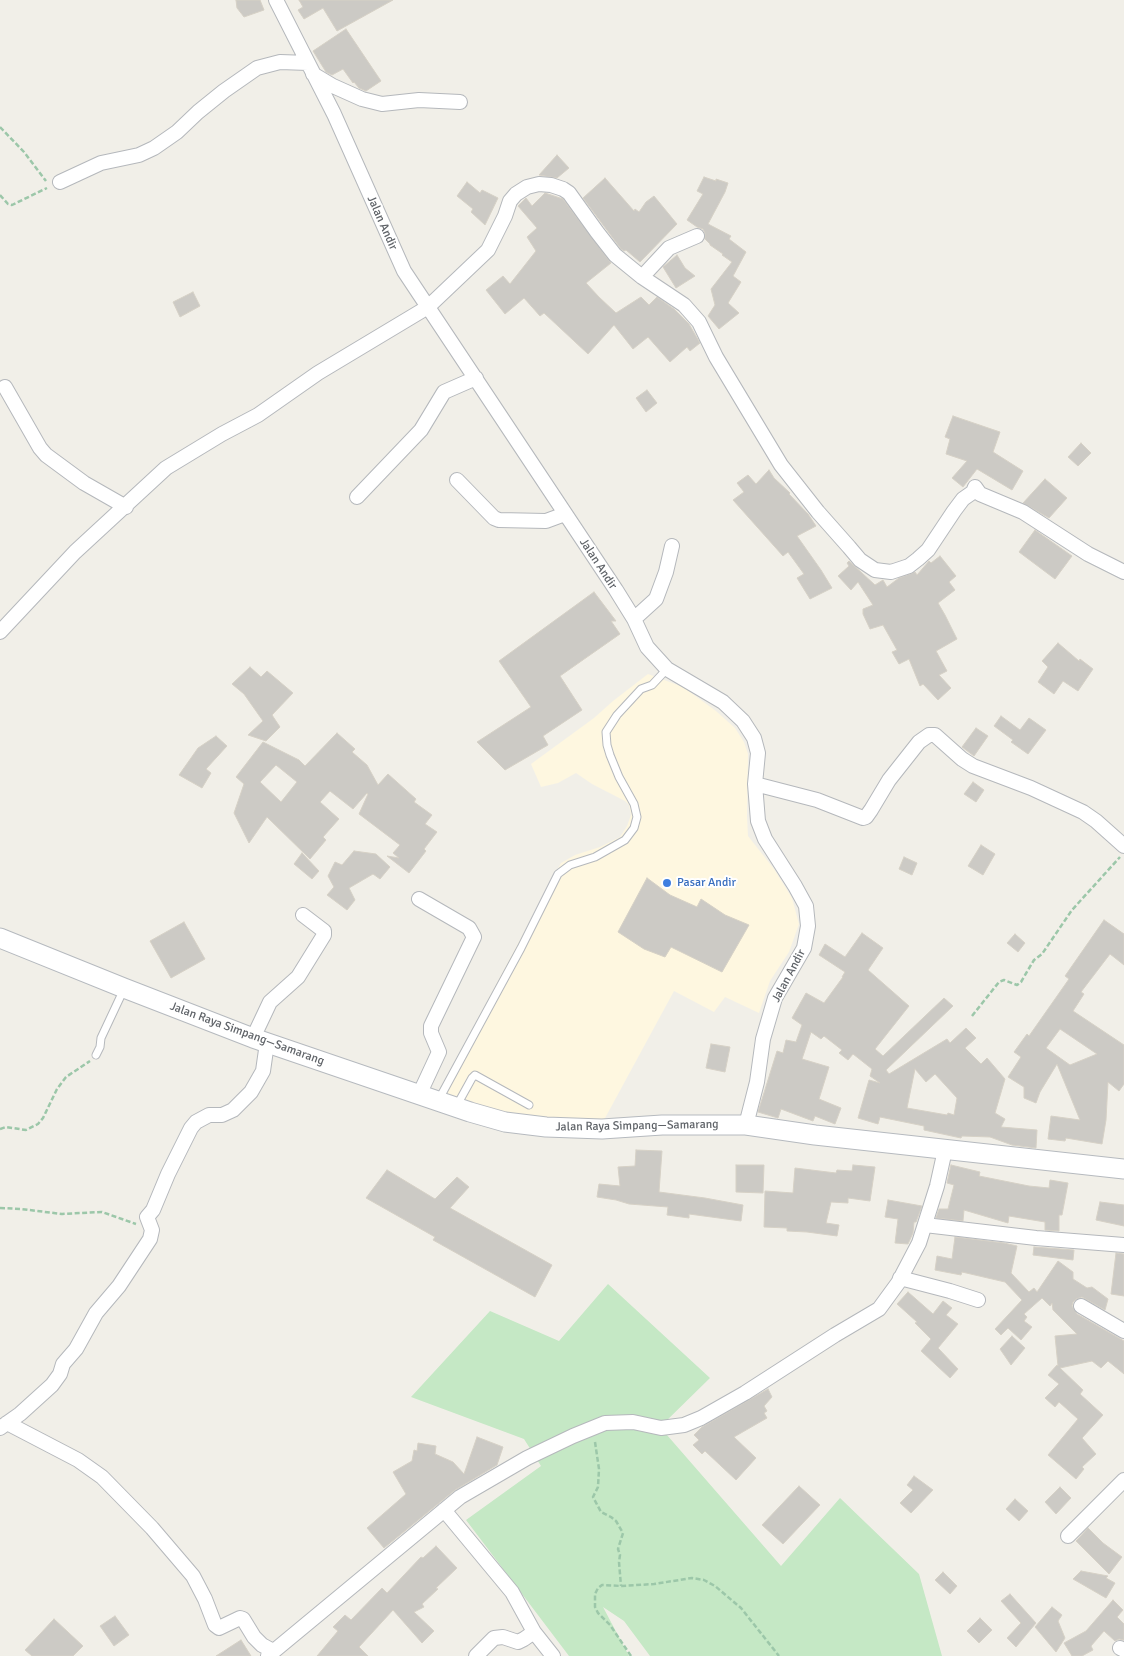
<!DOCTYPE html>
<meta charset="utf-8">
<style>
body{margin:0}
canvas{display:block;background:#f1efe8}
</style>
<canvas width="1124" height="1656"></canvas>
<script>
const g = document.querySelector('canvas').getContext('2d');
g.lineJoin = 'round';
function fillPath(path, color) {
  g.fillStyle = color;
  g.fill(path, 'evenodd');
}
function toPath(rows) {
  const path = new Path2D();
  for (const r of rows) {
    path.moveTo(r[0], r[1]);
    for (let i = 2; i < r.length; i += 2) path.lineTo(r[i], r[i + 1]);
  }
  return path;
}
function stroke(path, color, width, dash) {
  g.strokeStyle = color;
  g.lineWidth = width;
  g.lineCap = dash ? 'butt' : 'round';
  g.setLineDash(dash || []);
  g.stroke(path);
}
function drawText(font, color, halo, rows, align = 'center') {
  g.font = font + ' Signika,sans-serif';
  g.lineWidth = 4;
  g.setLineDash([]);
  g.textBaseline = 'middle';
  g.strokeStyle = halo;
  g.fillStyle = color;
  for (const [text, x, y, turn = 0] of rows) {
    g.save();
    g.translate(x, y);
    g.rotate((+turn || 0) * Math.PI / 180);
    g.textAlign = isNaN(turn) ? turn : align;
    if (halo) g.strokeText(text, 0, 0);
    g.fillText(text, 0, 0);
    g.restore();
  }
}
fillPath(toPath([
 [648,674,683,687,716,711,735,728,744,742,748,754,747,816,748,836,774,869,792,898,799,924,789,952,770,981,759,1013,725,997,714,1012,674,991,604,1120,546,1119,506,1113,472,1104,439,1091,561,863,575,855,600,847,620,837,627,826,631,815,629,805,625,801,592,784,576,773,558,783,541,787,531,764,594,718,613,701]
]), '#fef7e0');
fillPath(toPath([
 [608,1284,710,1378,660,1427,781,1566,840,1498,919,1574,942,1656,650,1656,624,1621,603,1607,629,1656,569,1656,466,1520,541,1466,524,1439,411,1397,490,1311,559,1341]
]), '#c5e8c5');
const building = toPath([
 [236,0,260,0,264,10,244,17,237,8,236,0],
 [299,0,393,0,337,31,323,8,304,19,298,10,303,7,299,0],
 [346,29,381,81,366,91,359,88,354,82,353,83,343,69,332,75,326,72,313,51,346,29],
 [557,155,569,168,557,178,539,175,557,155],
 [704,177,716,181,716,179,728,183,725,192,708,224,731,236,729,239,746,252,733,276,741,282,728,303,739,313,719,329,708,316,715,305,711,289,732,262,722,255,723,254,710,245,710,244,705,239,705,233,703,229,697,227,687,220,703,194,697,191,704,177],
 [605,178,634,211,635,209,639,212,646,202,654,196,677,224,640,262,626,250,624,251,621,249,583,198,605,178],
 [467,182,480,193,482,190,498,198,485,225,471,212,473,209,457,196,467,182],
 [545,193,563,199,611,263,586,283,599,297,616,313,641,297,649,305,657,297,674,309,689,324,700,343,690,351,687,347,670,362,648,337,633,349,614,325,588,354,544,313,540,316,524,298,505,314,486,290,503,276,510,284,536,251,527,237,537,228,518,206,526,198,532,206,545,193],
 [677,255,685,268,695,276,676,288,663,267,677,255],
 [193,292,200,306,180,317,173,302,193,292],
 [647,390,657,403,646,412,636,398,647,390],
 [953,416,1000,432,993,452,1023,471,1012,490,977,469,963,487,952,478,967,461,946,454,950,439,945,437,953,416],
 [1081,443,1091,453,1078,466,1068,457,1081,443],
 [769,470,774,478,790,493,789,494,808,514,816,526,797,536,821,570,832,588,810,599,797,578,804,574,788,552,783,556,733,500,744,492,737,483,748,475,756,484,769,470],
 [1045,479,1067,498,1049,518,1023,503,1045,479],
 [1035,530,1072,556,1055,579,1019,552,1035,530],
 [940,556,956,576,949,582,955,590,938,603,945,615,957,639,936,651,947,671,939,675,951,688,938,700,923,684,920,686,909,659,899,664,892,652,897,650,883,625,870,629,863,614,863,609,873,605,858,582,851,590,838,576,849,566,847,563,849,561,875,585,883,580,887,587,899,578,915,572,917,575,929,561,931,563,940,556],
 [594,592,616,621,611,621,620,634,560,676,582,710,543,736,548,745,505,770,477,742,531,707,499,661,594,592],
 [1058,643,1079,661,1080,659,1093,669,1078,691,1063,681,1054,694,1038,682,1048,667,1042,661,1058,643],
 [250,667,261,677,267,671,293,693,272,715,280,727,266,741,248,735,263,721,244,694,232,684,250,667],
 [1001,716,1020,730,1029,718,1046,730,1028,754,1011,742,1013,740,994,726,1001,716],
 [976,728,988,736,974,756,962,747,976,728],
 [337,733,355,749,352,752,367,765,378,785,388,774,416,799,414,802,432,815,425,824,437,832,424,849,426,851,409,873,387,856,399,858,393,853,400,845,359,814,368,794,367,793,353,809,330,791,320,802,339,819,323,837,326,840,310,859,267,817,249,843,234,813,244,784,236,777,263,742,299,760,305,766,337,733],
 [276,765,297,782,281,802,260,782,276,765],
 [216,736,227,746,206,769,211,773,202,788,179,775,198,748,216,736],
 [973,782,984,790,976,802,964,794,973,782],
 [981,845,995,854,983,875,968,866,981,845],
 [354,851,376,854,390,867,380,879,373,874,349,888,355,900,347,910,327,895,334,887,328,876,335,862,342,865,354,851],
 [302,853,319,871,312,879,294,864,302,853],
 [904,857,917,863,912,875,899,869,904,857],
 [647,878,670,895,697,907,701,899,725,915,749,925,722,972,671,947,665,957,644,949,618,932,647,878],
 [1104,920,1124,934,1124,965,1110,954,1081,992,1084,994,1073,1011,1124,1045,1124,1084,1119,1091,1108,1082,1106,1120,1102,1144,1066,1138,1065,1141,1048,1139,1051,1116,1080,1120,1057,1064,1040,1092,1036,1103,1024,1098,1024,1087,1008,1077,1021,1057,1014,1052,1027,1034,1029,1036,1069,979,1065,976,1104,920],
 [1060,1029,1097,1054,1070,1065,1046,1048,1060,1029],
 [184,922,205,959,171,978,150,941,184,922],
 [862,933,883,948,868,970,909,1006,875,1049,883,1056,944,998,953,1006,886,1070,889,1074,947,1039,950,1043,966,1028,976,1038,965,1048,981,1064,987,1058,1005,1079,995,1113,1005,1119,1001,1127,1037,1130,1036,1148,1012,1145,990,1137,962,1136,961,1138,924,1130,924,1126,880,1117,878,1124,858,1118,869,1080,880,1083,870,1076,872,1069,853,1054,848,1060,839,1053,842,1050,824,1036,821,1039,811,1032,802,1059,829,1067,819,1099,841,1108,835,1124,815,1116,813,1121,781,1109,778,1118,758,1112,777,1051,783,1053,786,1040,796,1042,802,1025,792,1018,806,993,824,1003,843,977,842,977,845,972,819,955,825,944,845,957,862,933],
 [915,1069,926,1082,935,1074,957,1098,954,1115,948,1113,947,1115,907,1108,915,1069],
 [1015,934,1025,943,1018,952,1007,943,1015,934],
 [711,1044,730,1047,725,1072,706,1068,711,1044],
 [636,1150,662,1151,659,1192,705,1198,743,1205,741,1221,689,1214,689,1218,667,1215,668,1207,629,1204,616,1200,597,1197,599,1184,620,1186,618,1167,635,1166,636,1150],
 [736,1165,764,1165,763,1193,736,1192,736,1165],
 [853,1165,875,1167,870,1201,848,1198,848,1203,831,1202,826,1223,839,1225,837,1236,807,1232,787,1231,787,1228,764,1227,765,1191,793,1193,795,1168,836,1173,837,1170,852,1171,853,1165],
 [951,1165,980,1172,979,1176,1029,1186,1049,1188,1050,1180,1068,1183,1062,1215,1059,1215,1059,1231,1045,1230,1045,1222,1009,1216,1008,1223,964,1210,963,1221,936,1218,939,1209,948,1209,954,1185,947,1183,951,1165],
 [387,1170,435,1199,457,1177,469,1187,450,1208,552,1265,535,1297,433,1240,435,1237,366,1198,387,1170],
 [888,1200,922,1206,916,1222,914,1222,913,1233,908,1244,895,1243,898,1219,885,1217,888,1200],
 [1100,1202,1124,1205,1124,1226,1096,1220,1100,1202],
 [955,1237,1004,1243,1017,1246,1011,1273,1029,1292,1034,1288,1037,1292,1058,1261,1073,1272,1073,1279,1087,1288,1092,1287,1108,1299,1105,1310,1082,1297,1076,1299,1073,1302,1072,1306,1077,1314,1124,1341,1124,1374,1108,1361,1101,1368,1092,1361,1060,1368,1083,1390,1080,1394,1103,1415,1082,1438,1096,1454,1082,1467,1084,1469,1076,1479,1048,1455,1078,1419,1059,1402,1055,1407,1045,1398,1059,1384,1048,1375,1057,1365,1058,1366,1055,1336,1077,1334,1053,1310,1052,1303,1050,1306,1042,1298,1024,1314,1027,1317,1024,1321,1032,1327,1021,1340,1008,1328,1001,1335,995,1329,1022,1300,1005,1282,962,1272,961,1275,935,1270,937,1256,952,1259,955,1237],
 [1034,1247,1074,1250,1073,1260,1033,1255,1034,1247],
 [1116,1253,1124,1254,1124,1296,1111,1294,1116,1253],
 [908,1292,933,1314,943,1301,952,1308,946,1315,958,1324,938,1348,958,1369,950,1378,921,1351,931,1339,915,1323,917,1322,897,1304,908,1292],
 [1012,1336,1025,1348,1011,1365,1000,1349,1012,1336],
 [768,1389,772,1397,764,1406,767,1411,764,1413,767,1418,734,1437,756,1458,736,1480,705,1451,702,1454,693,1445,699,1440,694,1435,702,1427,768,1389],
 [477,1437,503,1447,497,1465,455,1490,384,1548,367,1528,406,1494,393,1472,412,1461,414,1450,417,1451,418,1443,436,1446,435,1454,453,1462,464,1474,477,1437],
 [914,1476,933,1490,911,1513,900,1503,913,1490,907,1485,914,1476],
 [799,1486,820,1505,783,1544,762,1525,799,1486],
 [1060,1487,1071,1498,1056,1514,1045,1502,1060,1487],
 [1015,1499,1028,1511,1019,1521,1006,1509,1015,1499],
 [1088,1528,1103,1543,1122,1557,1109,1574,1076,1541,1088,1528],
 [436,1546,457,1568,436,1588,438,1589,422,1604,424,1607,414,1612,434,1631,422,1643,393,1610,359,1647,368,1656,317,1656,338,1631,333,1627,345,1615,351,1620,382,1588,387,1593,421,1557,423,1558,436,1546],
 [1081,1571,1108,1576,1106,1578,1115,1583,1106,1598,1073,1579,1081,1571],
 [943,1572,957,1586,950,1594,935,1580,943,1572],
 [1010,1594,1036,1623,1016,1647,1007,1638,1021,1623,1001,1601,1010,1594],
 [1113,1600,1123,1610,1117,1617,1124,1624,1124,1640,1119,1639,1115,1641,1104,1631,1091,1646,1093,1650,1082,1656,1072,1656,1064,1643,1086,1631,1113,1600],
 [1052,1607,1062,1615,1058,1621,1065,1638,1056,1652,1035,1627,1052,1607],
 [115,1616,129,1635,114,1646,100,1626,115,1616],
 [980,1618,992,1630,979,1643,967,1631,980,1618],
 [54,1619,83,1646,73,1656,32,1656,25,1650,54,1619],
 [241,1640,251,1656,216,1656,241,1640]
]);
fillPath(building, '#cccac5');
stroke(building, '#d6d1c6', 1);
const service = toPath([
 [96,1055,100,1047,101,1038,124,989],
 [438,1101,521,948,558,874,570,865,595,857,625,840,634,828,637,817,634,804,619,777,610,755,607,745,606,732,617,715,641,689,652,685,667,669],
 [456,1107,472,1078,475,1075,529,1105]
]);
const minor = toPath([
 [276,0,334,114,404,271,616,590,634,619,647,647,667,669,723,702,743,721,754,738,758,753,755,784,758,821,765,839,795,886,806,906,808,926,804,948,775,998,763,1039,757,1082,746,1125],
 [313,74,333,86,362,99,382,104,419,100,460,102],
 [60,182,101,163,139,155,154,148,177,132,198,112,224,91,257,68,280,62,308,63],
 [642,277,669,248,697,236],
 [5,387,40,448,46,455,84,483,126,507],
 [457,480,494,518,499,520,546,521,565,514],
 [357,497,421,430,444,392,476,378],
 [634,619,656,599,666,572,672,546],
 [0,632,75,552,166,468,222,434,258,415,318,373,428,307,488,250,505,216,510,201,516,194,527,187,539,184,551,185,563,189,569,193,597,232,615,255,642,277,684,305,699,322,716,357,781,465,818,512,849,547,860,560,875,570,891,572,909,566,918,559,928,550,954,511,963,499,973,492,975,487,980,494,1023,512,1088,554,1124,572],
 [755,784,817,800,863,818,866,817,871,810,889,780,919,742,929,735,935,735,962,759,973,766,1031,788,1083,812,1096,821,1124,846],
 [253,1038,270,1002,298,977,324,935,324,931,303,915],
 [419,1095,439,1052,431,1033,431,1026,474,937,469,928,419,899],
 [925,1225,1036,1238,1124,1245],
 [900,1278,950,1291,978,1300],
 [1081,1306,1124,1331],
 [7,1423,78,1460,102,1477,152,1528,193,1576,205,1599,215,1625,219,1628,240,1618,243,1619,254,1637,262,1645,273,1651],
 [0,1428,20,1414,52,1385,60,1374,63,1364,76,1349,96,1313,119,1286,150,1239,152,1230,147,1217,153,1210,168,1174,191,1128,196,1122,209,1115,222,1115,233,1110,251,1092,263,1071,267,1043],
 [444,1510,512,1592,534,1632,553,1656],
 [1068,1536,1124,1480],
 [1120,1648,1124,1650],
 [268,1656,460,1497,527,1458,573,1436,605,1423,633,1422,661,1428,684,1425,701,1418,745,1393,835,1335,879,1309,898,1283,919,1243,937,1186,945,1150],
 [476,1656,494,1638,503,1637,518,1642,524,1639,534,1632]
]);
const secondary = toPath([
 [0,938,124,988,253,1038,470,1112,505,1122,546,1127,602,1129,662,1125,746,1125,815,1135,1124,1169]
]);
stroke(service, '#b5b8bc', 9);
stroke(minor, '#b5b8bc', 16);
stroke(secondary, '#b6babf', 21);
stroke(toPath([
 [0,127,24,152,46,181],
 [0,195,8,204,12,205,47,188],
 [972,1016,999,982,1004,980,1017,985,1021,982,1028,970,1034,960,1042,954,1072,910,1120,857],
 [0,1129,6,1127,26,1130,38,1124,43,1118,57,1089,66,1077,90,1061],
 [0,1208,21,1209,62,1214,102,1212,136,1224],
 [595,1442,599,1469,598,1487,593,1497,601,1512,611,1517,616,1521,623,1533,618,1549,620,1555,619,1562,621,1586],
 [631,1656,610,1625,598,1613,595,1607,595,1594,598,1588,602,1585,621,1586,654,1584,692,1578,704,1580,715,1586,741,1608,779,1656]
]), '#9cc7a9', 2.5, [5, 2.5]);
stroke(service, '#fff', 7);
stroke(minor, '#fff', 14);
stroke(secondary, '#fff', 19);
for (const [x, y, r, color] of [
 [667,883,5,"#3f7fe0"]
]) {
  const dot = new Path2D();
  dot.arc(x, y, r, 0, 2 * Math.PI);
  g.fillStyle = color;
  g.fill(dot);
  stroke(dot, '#fff', 2);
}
drawText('12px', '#5f6368', '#fff', [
 ["Jalan Andir",382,223,66],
 ["Jalan Andir",598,564,57],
 ["Jalan Andir",789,976,-62],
 ["Jalan Raya Simpang—Samarang",247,1034,20],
 ["Jalan Raya Simpang—Samarang",637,1126,-1]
]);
drawText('12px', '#366cbe', '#fff', [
 ["Pasar Andir",677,883]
], 'left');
</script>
